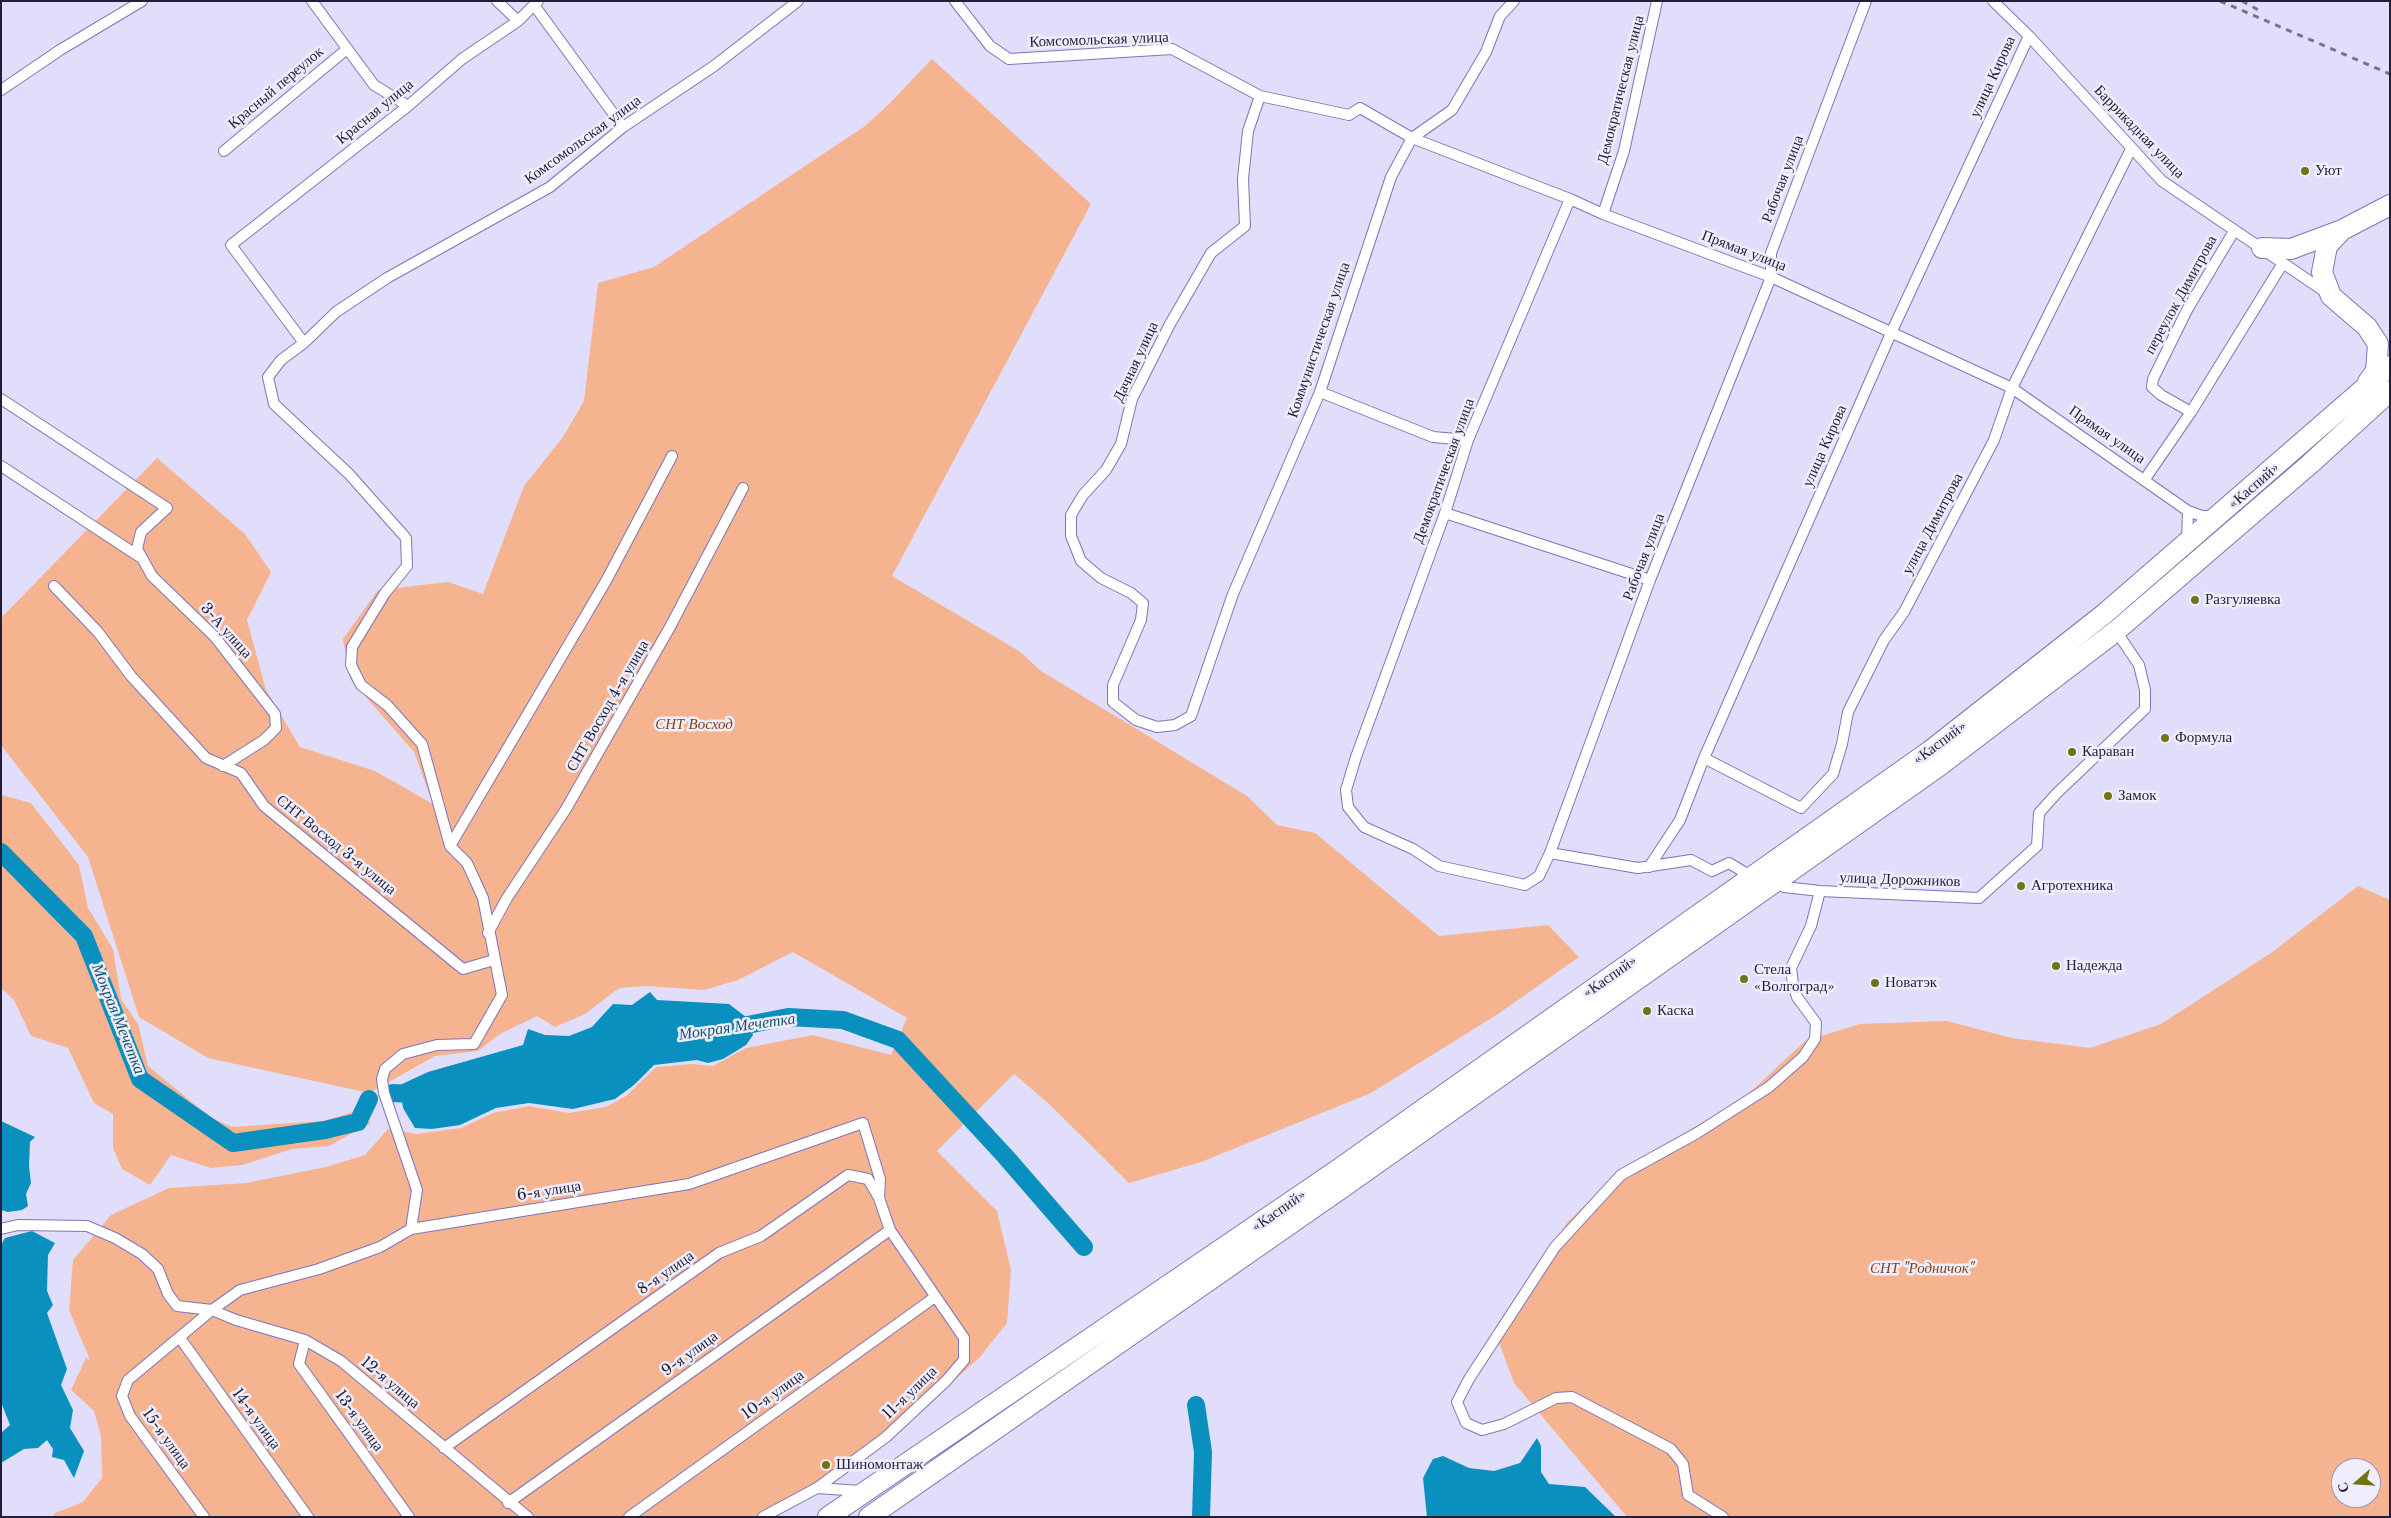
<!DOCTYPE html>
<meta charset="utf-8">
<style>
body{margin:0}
#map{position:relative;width:2391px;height:1518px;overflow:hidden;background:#e1defc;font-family:"Libre Baskerville",serif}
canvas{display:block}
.frame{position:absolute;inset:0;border:2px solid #231f3a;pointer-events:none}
.north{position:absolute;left:2331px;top:1458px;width:50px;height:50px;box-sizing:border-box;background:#efeefd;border:1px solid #9d9baf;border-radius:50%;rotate:251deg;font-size:14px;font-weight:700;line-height:20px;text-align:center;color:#231f3a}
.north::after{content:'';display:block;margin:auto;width:18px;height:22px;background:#727217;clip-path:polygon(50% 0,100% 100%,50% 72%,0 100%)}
</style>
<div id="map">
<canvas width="2391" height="1518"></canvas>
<div class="frame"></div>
<div class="north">С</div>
</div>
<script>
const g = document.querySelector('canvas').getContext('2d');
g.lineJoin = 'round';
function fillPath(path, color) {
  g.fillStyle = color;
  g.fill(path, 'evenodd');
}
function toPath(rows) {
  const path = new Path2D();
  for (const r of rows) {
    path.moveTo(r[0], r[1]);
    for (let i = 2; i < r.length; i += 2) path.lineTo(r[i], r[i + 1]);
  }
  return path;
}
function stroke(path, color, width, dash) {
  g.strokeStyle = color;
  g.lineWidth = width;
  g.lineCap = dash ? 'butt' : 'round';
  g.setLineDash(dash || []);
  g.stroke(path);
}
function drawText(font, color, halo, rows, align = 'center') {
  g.font = font + ' "Libre Baskerville",serif';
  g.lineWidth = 5;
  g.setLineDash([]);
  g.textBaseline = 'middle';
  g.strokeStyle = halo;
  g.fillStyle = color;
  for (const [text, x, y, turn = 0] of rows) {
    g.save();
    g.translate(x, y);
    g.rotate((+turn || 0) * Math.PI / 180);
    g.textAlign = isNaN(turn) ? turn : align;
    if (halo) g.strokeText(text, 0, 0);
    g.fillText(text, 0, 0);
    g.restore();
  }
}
fillPath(toPath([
 [932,59,1091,204,892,576,1019,651,1041,671,1247,796,1277,825,1315,833,1439,936,1548,925,1579,957,1498,1014,1371,1093,1201,1162,1129,1183,1048,1103,1014,1074,937,1151,997,1211,1011,1270,1007,1323,980,1357,891,1438,772,1517,53,1517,55,1513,83,1502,102,1478,101,1436,94,1411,71,1390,86,1358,90,1360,69,1310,73,1260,111,1215,169,1188,246,1183,326,1167,365,1155,388,1129,417,1134,461,1128,493,1113,529,1106,569,1113,606,1107,626,1096,656,1067,692,1064,713,1066,746,1048,813,1035,891,1055,907,1018,793,952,738,980,704,990,647,986,619,988,585,1014,555,1027,537,1016,500,1034,478,1051,435,1056,369,1093,208,1058,139,1017,88,857,1,745,1,618,157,458,245,534,271,572,247,620,266,690,300,747,375,771,433,804,414,752,350,679,343,639,378,590,448,582,483,594,524,486,563,437,584,401,598,283,654,267,865,126,889,104],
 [1,795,31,803,79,865,88,908,113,949,121,999,138,1024,148,1066,210,1117,232,1127,323,1121,356,1111,371,1123,329,1146,292,1149,242,1165,211,1168,171,1155,150,1185,122,1169,113,1148,113,1114,94,1103,68,1048,31,1036,14,1000,1,988],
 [2358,886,2390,900,2390,1517,1627,1517,1514,1383,1494,1329,1567,1223,1619,1171,1744,1098,1805,1041,1860,1024,1947,1021,2012,1038,2090,1048,2161,1024,2271,953],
 [2341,1468,2371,1468,2371,1498,2341,1498]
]), '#f5b38f');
fillPath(toPath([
 [650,992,657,1000,729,1004,746,1017,753,1035,746,1045,723,1059,708,1063,697,1060,654,1065,634,1085,615,1099,573,1109,529,1103,496,1108,460,1125,432,1129,415,1128,403,1108,400,1085,428,1072,523,1045,528,1029,545,1035,569,1036,592,1027,613,1004,632,1005],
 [1,1121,35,1137,30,1142,29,1166,31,1183,26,1194,28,1206,22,1210,8,1212,1,1210],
 [32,1231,55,1243,48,1255,47,1291,53,1305,47,1313,67,1369,61,1385,73,1410,70,1428,84,1451,74,1478,64,1460,52,1457,53,1449,47,1440,38,1448,24,1449,1,1463,1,1433,10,1425,1,1402,1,1245,5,1238],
 [1537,1438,1541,1446,1541,1472,1549,1484,1585,1487,1616,1517,1427,1517,1423,1478,1433,1459,1443,1456,1469,1468,1494,1471,1520,1463]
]), '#0990be');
stroke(toPath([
 [1,852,84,936,140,1079,233,1143,325,1130,358,1122,369,1099],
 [727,1029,788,1017,843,1020,898,1040,1005,1156,1084,1247],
 [393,1093,425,1095],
 [1196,1405,1203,1452,1201,1517]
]), '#0990be', 18);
const street = toPath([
 [312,1,374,85,408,106],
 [497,1,518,21],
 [955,1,990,46,1009,59,1172,49,1260,96,1349,115,1360,108,1412,138,1570,199,1603,214,1771,277,2012,388,2188,511,2202,516,2216,516],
 [1993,1,2029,36,2162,181,2327,293],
 [534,5,623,127],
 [1,90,60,50,142,1],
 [1260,96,1248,131,1243,179,1245,226,1211,253,1170,324,1132,399,1121,444,1106,470,1083,495,1071,515,1071,536,1081,561,1101,578,1131,593,1143,603,1141,620,1113,685,1113,702,1136,720,1157,727,1175,725,1191,716,1233,594,1320,392,1391,177,1412,138,1452,110,1486,52,1500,16,1514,1],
 [224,151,347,49],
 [1570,199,1468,440,1445,513,1356,757,1346,790,1348,807,1364,827,1413,849,1439,866,1525,885,1539,876,1550,853,1650,580,1771,277,1771,253,1866,1],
 [1603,214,1624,151,1657,1],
 [304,343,231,245,408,106,462,59,518,21,538,1],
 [1320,392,1433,437,1468,440],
 [1,399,167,508,141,532,137,549,152,576,215,637,275,714,276,728,264,740,223,766],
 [2191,412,2161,395,2152,387,2153,379,2187,310,2234,231],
 [1,466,140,557],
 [2145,479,2191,412,2283,263],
 [1445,513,1650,580],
 [2187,540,2188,511],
 [54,586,98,632,131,676,206,758,241,773,264,806,463,969,494,960],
 [1704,758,1801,808,1833,774,1842,744,1848,712,1884,640,1904,612,1994,440,2012,388,2131,149],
 [450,846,606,581,672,456],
 [1550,853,1638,868,1691,860,1712,871,1729,863,1752,877],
 [1649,867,1680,820,1704,758,1892,331,2029,36],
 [1779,880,1784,887,1820,891,1979,898,2037,846,2039,813,2057,793,2145,709,2145,690,2139,665,2116,631],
 [488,933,507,898,566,809,670,627,743,488],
 [1,1229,18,1225,87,1226,115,1238,142,1254,158,1269,168,1294,177,1306,212,1310,236,1320,305,1340,341,1361,528,1517],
 [411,1229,417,1190,384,1093,382,1079,385,1069,403,1054,437,1045,474,1044,502,995,483,898,467,863,450,846,422,744,387,705,361,685,351,665,352,647,385,593,407,566,406,538,349,474,274,404,268,377,281,360,304,343,336,312,387,278,550,187,623,127,714,66,798,1],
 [180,1338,308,1517],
 [305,1340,299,1364,409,1517],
 [444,1448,719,1253,761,1236,848,1175,868,1179,879,1198,890,1230,964,1338,964,1360,946,1381,886,1437,817,1488,763,1517],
 [817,1488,861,1491],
 [508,1503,890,1230],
 [204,1517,130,1416,122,1396,128,1380,212,1310,240,1290,319,1269,380,1247,411,1229,689,1184,863,1123,880,1179,879,1198],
 [629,1517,935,1297],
 [1723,1517,1688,1495,1683,1464,1671,1449,1572,1397,1556,1398,1504,1424,1482,1430,1466,1423,1457,1402,1469,1379,1555,1247,1621,1175,1697,1133,1769,1087,1803,1057,1815,1039,1816,1023,1797,997,1793,984,1791,968,1811,926,1820,891]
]);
const highway = toPath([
 [2342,230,2327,246,2322,272,2331,296,2367,327,2378,344,2376,371,2368,382],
 [2262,248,2291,249,2342,230,2390,205],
 [828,1517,1336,1171,1930,751,2103,615,2390,366],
 [869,1517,1346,1185,1939,766,2116,631,2310,464,2390,391]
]);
stroke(street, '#7e74b8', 12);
stroke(highway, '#7e74b8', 22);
stroke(street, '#fff', 10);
stroke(highway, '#fff', 20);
stroke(toPath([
 [2220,1,2390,74],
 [2242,1,2262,12]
]), '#76728f', 3, [6, 6]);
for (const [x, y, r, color] of [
 [2305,171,5,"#727217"],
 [2195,600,5,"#727217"],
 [2165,738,5,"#727217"],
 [2072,752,5,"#727217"],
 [2108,796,5,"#727217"],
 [2021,886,5,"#727217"],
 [2056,966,5,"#727217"],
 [1744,979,5,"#727217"],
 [1875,983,5,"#727217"],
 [1647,1011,5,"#727217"],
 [826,1465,5,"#727217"]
]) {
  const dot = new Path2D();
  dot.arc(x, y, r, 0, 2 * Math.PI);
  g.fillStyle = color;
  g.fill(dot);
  stroke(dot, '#efeefd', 2);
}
drawText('15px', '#231f3a', '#efeefd', [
 ["Комсомольская улица",1099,40,-2],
 ["улица Кирова",1993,77,-65],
 ["Красный переулок",276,88,-40],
 ["Демократическая улица",1621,90,-76],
 ["Красная улица",375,112,-39],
 ["Баррикадная улица",2139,132,46],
 ["Комсомольская улица",583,140,-36],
 ["Рабочая улица",1783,179,-69],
 ["Прямая улица",1744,251,21],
 ["переулок Димитрова",2181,295,-61],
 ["Коммунистическая улица",1319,340,-71],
 ["Дачная улица",1136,362,-65],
 ["Прямая улица",2107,435,35],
 ["улица Кирова",1825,446,-66],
 ["Демократическая улица",1444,471,-70],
 ["«Каспий»",2254,486,-41],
 ["улица Димитрова",1933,524,-62],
 ["Рабочая улица",1644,557,-69],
 ["3-А улица",226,631,48],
 ["СНТ Восход 4-я улица",608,706,-60],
 ["«Каспий»",1940,743,-37],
 ["СНТ Восход 3-я улица",336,845,39],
 ["улица Дорожников",1900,880,2],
 ["«Каспий»",1610,977,-35],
 ["6-я улица",549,1191,-9],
 ["«Каспий»",1279,1211,-35],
 ["8-я улица",666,1273,-35],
 ["9-я улица",690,1354,-36],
 ["12-я улица",390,1383,40],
 ["11-я улица",910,1393,-44],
 ["10-я улица",773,1395,-36],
 ["14-я улица",256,1419,54],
 ["13-я улица",359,1421,54],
 ["15-я улица",166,1439,54]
]);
drawText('15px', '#231f3a', '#efeefd', [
 ["Уют",2315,171],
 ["Разгуляевка",2205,600],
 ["Формула",2175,738],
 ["Караван",2082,752],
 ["Замок",2118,796],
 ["Агротехника",2031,886],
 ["Надежда",2066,966],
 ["Стела",1754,970],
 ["«Волгоград»",1754,987],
 ["Новатэк",1885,983],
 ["Каска",1657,1011],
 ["Шиномонтаж",836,1465]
], 'left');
drawText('italic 15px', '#854114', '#efeefd', [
 ["СНТ Восход",694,725],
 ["СНТ \"Родничок\"",1922,1269]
]);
drawText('italic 16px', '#15526b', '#efeefd', [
 ["Мокрая Мечетка",118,1019,68],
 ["Мокрая Мечетка",737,1027,-8]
]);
</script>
